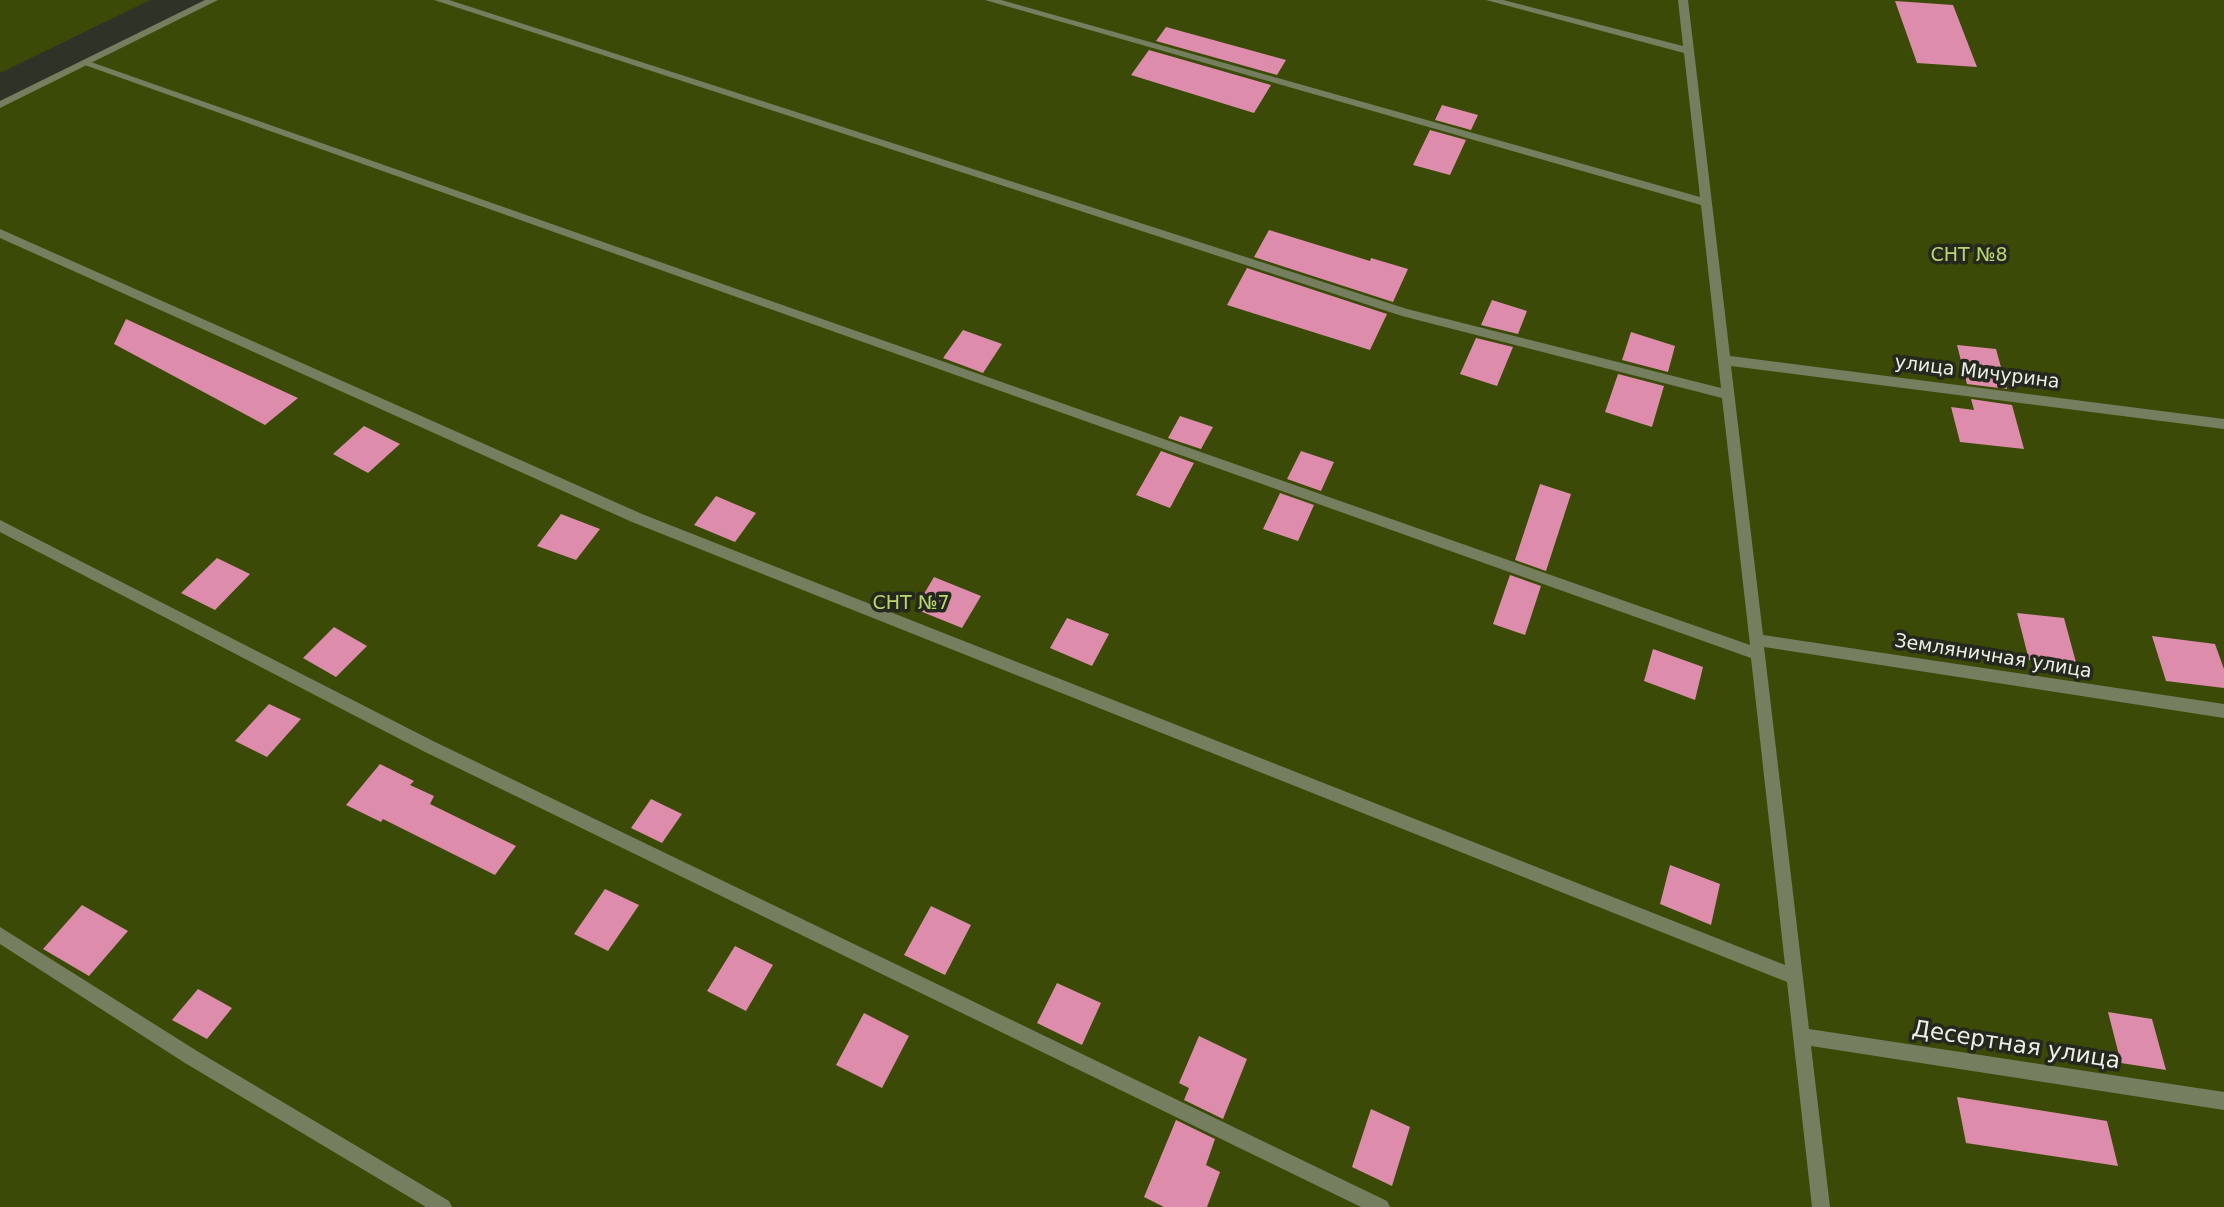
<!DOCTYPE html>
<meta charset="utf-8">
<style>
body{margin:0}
canvas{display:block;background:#2f3227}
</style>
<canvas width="2224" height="1207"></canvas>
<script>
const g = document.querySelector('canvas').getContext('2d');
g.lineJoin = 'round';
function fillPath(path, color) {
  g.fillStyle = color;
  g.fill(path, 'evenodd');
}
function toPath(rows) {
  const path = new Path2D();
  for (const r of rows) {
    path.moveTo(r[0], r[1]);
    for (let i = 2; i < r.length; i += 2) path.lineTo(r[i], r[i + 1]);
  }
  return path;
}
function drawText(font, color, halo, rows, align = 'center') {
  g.font = font + ' "DejaVu Sans",sans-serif';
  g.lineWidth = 7;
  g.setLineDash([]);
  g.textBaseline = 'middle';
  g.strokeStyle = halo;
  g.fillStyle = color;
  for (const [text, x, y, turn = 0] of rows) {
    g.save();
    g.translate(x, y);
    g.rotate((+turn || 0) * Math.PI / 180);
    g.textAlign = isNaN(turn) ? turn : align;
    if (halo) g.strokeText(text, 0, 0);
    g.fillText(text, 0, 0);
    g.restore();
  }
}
fillPath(toPath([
 [0,0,150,0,0,73],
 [213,0,2224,0,2224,1207,0,1207,0,105]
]), '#3b4a07');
fillPath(toPath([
 [1895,1,1953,5,1977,67,1917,63],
 [1166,27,1286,60,1277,75,1156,41],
 [1149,50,1271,85,1254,113,1131,75],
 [1442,105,1478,115,1471,130,1435,120],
 [1430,130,1466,140,1450,175,1413,165],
 [1269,230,1370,261,1371,258,1408,269,1393,302,1254,257],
 [1247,268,1387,314,1370,350,1227,305],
 [1492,300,1527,311,1518,334,1481,325],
 [126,319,298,398,265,425,114,344],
 [963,330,1002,344,983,373,943,358],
 [1631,332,1675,346,1668,372,1622,360],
 [1476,338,1513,347,1497,386,1460,374],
 [1957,345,1996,349,2007,389,1967,384],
 [1618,374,1664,386,1652,427,1605,412],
 [1971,399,2012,405,2024,449,1960,442,1951,407,1974,410],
 [1180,416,1213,427,1201,449,1168,438],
 [364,426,400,444,368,473,333,454],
 [1161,451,1194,463,1170,508,1136,495],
 [1301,451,1334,462,1321,491,1287,479],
 [1540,484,1571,494,1546,571,1515,560],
 [1280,493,1314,505,1298,541,1263,529],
 [716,496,756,513,735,542,694,525],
 [561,514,600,529,576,560,537,546],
 [217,558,250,574,215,610,181,593],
 [1510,575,1541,586,1525,635,1493,624],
 [934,577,981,596,962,628,915,609],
 [2017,613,2064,618,2077,666,2029,660],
 [1067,618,1109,634,1092,666,1050,648],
 [334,627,367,646,336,677,303,658],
 [2152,636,2215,644,2224,669,2224,688,2166,681],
 [1653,649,1703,667,1695,700,1644,681],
 [269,704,301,719,267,757,235,741],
 [380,764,414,781,410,785,434,796,430,804,516,846,495,875,383,819,381,822,346,805],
 [651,799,682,814,662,843,631,828],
 [1670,865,1720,884,1711,925,1660,904],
 [605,889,639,905,608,951,574,934],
 [82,905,128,931,89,976,43,949],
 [931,906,971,925,945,975,904,955],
 [735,946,773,965,746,1011,707,991],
 [1057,983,1101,1003,1082,1045,1037,1023],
 [198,989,232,1008,207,1039,172,1020],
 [2108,1012,2152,1019,2166,1070,2121,1063],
 [864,1013,909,1036,882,1088,836,1065],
 [1199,1036,1247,1059,1223,1119,1184,1100,1189,1088,1179,1083],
 [1957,1097,2107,1121,2118,1166,1966,1143],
 [1371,1109,1410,1127,1392,1186,1352,1167],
 [1176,1120,1215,1139,1206,1165,1220,1172,1207,1207,1164,1207,1144,1197]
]), '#dd8cab');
fillPath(toPath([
 [205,0,218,0,0,108,0,101,205,0]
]), '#757f60');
fillPath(toPath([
 [434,0,449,0,1407,309,1721,388,1701,205,985,0,1001,0,1700,197,1684,53,1486,0,1503,0,1683,46,1678,0,1688,0,1730,356,2224,419,2224,429,1731,366,1763,635,2224,704,2224,718,1764,647,1809,1029,2224,1092,2224,1110,1811,1046,1830,1207,1812,1207,1787,982,632,522,0,238,0,229,642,514,1785,965,1751,658,79,63,84,60,88,61,1750,645,1722,398,1402,316,434,0],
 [0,520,433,741,1387,1201,1390,1207,1361,1207,423,751,0,532,0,520],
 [0,927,197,1051,449,1201,452,1207,426,1207,185,1063,0,944,0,927]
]), '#757f60');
drawText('19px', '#bad76e', '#25281d', [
 ["СНТ №8",1969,256],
 ["СНТ №7",911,604]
]);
drawText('19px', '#eceee7', '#25281d', [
 ["улица Мичурина",1977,373,7],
 ["Земляничная улица",1993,657,9]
]);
drawText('23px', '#eceee7', '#25281d', [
 ["Десертная улица",2016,1046,9]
]);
</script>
